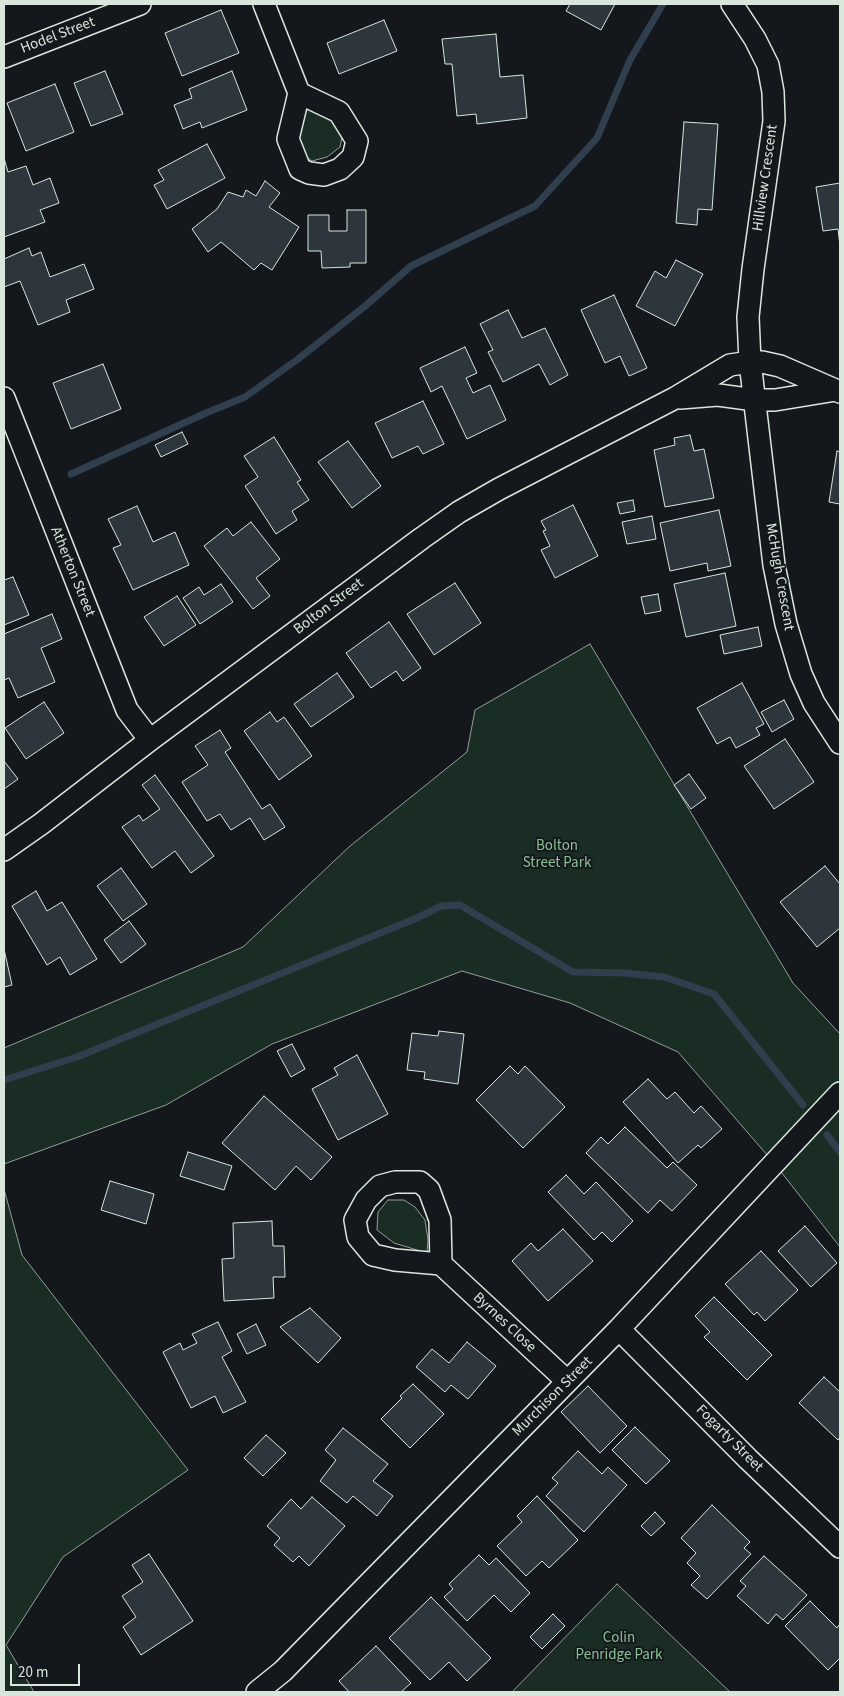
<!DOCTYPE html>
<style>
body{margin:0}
#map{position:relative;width:844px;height:1696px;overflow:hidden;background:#14181c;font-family:"Source Sans 3",sans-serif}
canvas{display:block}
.frame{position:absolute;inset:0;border:5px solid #d8e6dc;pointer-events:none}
.scale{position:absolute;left:10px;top:1664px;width:70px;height:22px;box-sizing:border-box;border:2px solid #d8e6dc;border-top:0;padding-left:6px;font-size:15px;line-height:18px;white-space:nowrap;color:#d8e6dc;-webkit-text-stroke:4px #14181c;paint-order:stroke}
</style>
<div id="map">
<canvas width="844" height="1696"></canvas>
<div class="frame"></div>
<div class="scale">20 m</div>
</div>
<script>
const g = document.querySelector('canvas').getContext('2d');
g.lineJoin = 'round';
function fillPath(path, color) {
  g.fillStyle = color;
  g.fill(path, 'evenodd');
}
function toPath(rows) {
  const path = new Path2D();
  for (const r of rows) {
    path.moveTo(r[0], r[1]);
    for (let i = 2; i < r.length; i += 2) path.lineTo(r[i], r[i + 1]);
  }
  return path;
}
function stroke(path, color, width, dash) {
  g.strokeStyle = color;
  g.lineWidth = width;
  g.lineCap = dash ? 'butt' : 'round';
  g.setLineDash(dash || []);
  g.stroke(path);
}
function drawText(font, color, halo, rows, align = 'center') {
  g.font = font + ' "Source Sans 3",sans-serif';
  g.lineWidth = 4;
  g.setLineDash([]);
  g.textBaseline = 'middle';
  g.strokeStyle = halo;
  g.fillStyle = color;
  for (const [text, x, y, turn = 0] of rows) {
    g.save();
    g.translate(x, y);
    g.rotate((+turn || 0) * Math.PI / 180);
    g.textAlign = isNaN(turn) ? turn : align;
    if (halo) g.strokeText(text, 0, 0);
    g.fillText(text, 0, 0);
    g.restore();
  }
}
const green = toPath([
 [306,105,331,116,343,132,340,147,327,157,312,161,299,151,299,120,306,105],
 [590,644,793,983,840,1034,840,1247,774,1163,678,1052,570,1003,462,971,272,1044,166,1105,4,1164,4,1048,243,947,350,846,467,752,475,710,590,644],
 [4,1189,22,1255,188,1470,63,1557,6,1645,34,1692,4,1692,4,1189],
 [388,1200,404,1200,415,1207,425,1220,428,1240,427,1253,394,1243,377,1230,378,1212,388,1200],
 [617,1584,730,1692,512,1692,617,1584]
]);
fillPath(green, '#1a2d24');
stroke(green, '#939e99', 1);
stroke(toPath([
 [71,474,206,413,245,397,298,359,364,307,411,266,535,206,597,138,630,60,663,4],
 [4,1080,77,1057,417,918,441,906,460,905,573,972,625,973,664,977,714,994,803,1105],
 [827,1135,840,1152]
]), '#2f3f4d', 7);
const building = toPath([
 [570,4,615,4,601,30,566,11,570,4],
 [221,10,239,53,182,76,165,33,221,10],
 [384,20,397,51,339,74,327,43,384,20],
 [496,34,500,77,523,75,527,118,477,124,476,114,457,116,452,64,445,64,442,39,496,34],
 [105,71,123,114,91,126,74,83,105,71],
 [232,71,247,110,202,128,200,122,183,129,174,105,192,98,189,89,232,71],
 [55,84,74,132,26,151,7,103,55,84],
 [684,122,718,124,712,210,698,209,697,225,676,223,684,122],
 [207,144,225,178,167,209,154,185,164,180,158,170,207,144],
 [4,158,8,172,26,166,33,185,50,178,59,203,40,210,45,222,4,237,4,158],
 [265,181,280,193,269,207,299,227,272,270,261,263,254,270,221,242,208,252,192,229,217,209,228,192,243,197,246,190,256,196,265,181],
 [840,183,840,246,838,229,823,231,816,187,840,183],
 [347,210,366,210,366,263,350,263,350,267,322,268,321,251,308,251,308,215,329,215,329,231,347,231,347,210],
 [29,248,32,256,41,252,50,277,84,264,94,289,66,300,70,312,38,325,20,281,4,287,4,259,29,248],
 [676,260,703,274,675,326,636,306,655,271,666,278,676,260],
 [614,295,647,368,629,376,620,356,605,363,581,310,614,295],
 [508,310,522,338,545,328,568,375,550,385,539,364,503,382,488,352,493,350,480,324,508,310],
 [465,347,477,373,466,378,473,393,490,385,506,420,467,439,442,386,431,392,420,368,465,347],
 [103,364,121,409,71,429,53,383,103,364],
 [423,401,444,444,423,454,418,446,392,458,375,423,423,401],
 [182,432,188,444,161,457,155,445,182,432],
 [690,435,694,451,704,449,714,498,665,507,654,450,675,445,674,438,690,435],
 [274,437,301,480,297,482,309,500,292,511,297,520,276,534,245,486,258,477,244,456,274,437],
 [348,441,381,486,352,508,318,462,348,441],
 [837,451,840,452,840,504,829,502,837,451],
 [633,500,635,511,620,514,617,503,633,500],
 [573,505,598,556,555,578,541,550,550,546,543,531,546,530,541,521,573,505],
 [137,506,153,542,175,532,189,565,133,590,113,548,121,545,108,519,137,506],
 [719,510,731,566,708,571,707,563,670,571,660,523,719,510],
 [652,516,656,539,627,544,622,522,652,516],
 [251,522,280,559,256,578,270,596,253,609,204,546,227,528,233,536,251,522],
 [725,573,736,626,686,637,674,584,725,573],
 [13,577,29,615,4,625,4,580,13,577],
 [455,583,481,623,434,655,407,614,455,583],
 [221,584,233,602,200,624,183,598,199,587,204,595,221,584],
 [658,594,661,611,645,614,641,597,658,594],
 [177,596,196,625,164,646,144,617,177,596],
 [52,614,62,639,41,648,55,682,18,698,9,678,4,680,4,634,52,614],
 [389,622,421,668,403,681,396,671,371,688,346,653,389,622],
 [758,627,762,646,724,654,720,635,758,627],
 [337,673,354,697,311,727,294,704,337,673],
 [742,683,764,724,756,728,760,735,736,748,730,737,717,744,697,708,742,683],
 [784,700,794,719,772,732,761,712,784,700],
 [44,702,64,733,26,759,5,728,44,702],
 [270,712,277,722,284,717,312,756,279,780,244,731,270,712],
 [220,730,231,748,225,752,262,809,270,804,285,827,264,840,250,818,231,830,220,814,207,821,182,782,208,765,195,746,220,730],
 [785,739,814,782,774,809,744,766,785,739],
 [4,761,18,779,4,789,4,761],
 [689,774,706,798,691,809,674,785,689,774],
 [155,775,214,856,191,873,175,851,152,868,122,827,139,815,143,821,160,809,142,785,155,775],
 [825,866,840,884,840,928,817,947,780,902,825,866],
 [121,868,147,904,123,921,97,886,121,868],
 [36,891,47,911,62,902,97,959,70,975,60,957,47,965,12,906,36,891],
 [129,921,146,944,121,963,104,940,129,921],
 [4,949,12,985,4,987,4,949],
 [439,1031,464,1034,458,1084,424,1079,425,1072,407,1070,412,1033,438,1036,439,1031],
 [292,1044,305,1069,291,1077,277,1051,292,1044],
 [357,1055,388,1114,338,1140,312,1089,338,1075,334,1068,357,1055],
 [510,1066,518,1074,525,1066,565,1107,523,1148,476,1100,510,1066],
 [648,1079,667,1099,675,1092,694,1113,701,1106,722,1129,701,1148,698,1145,678,1163,623,1102,648,1079],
 [264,1096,332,1157,311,1180,296,1166,275,1190,222,1143,264,1096],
 [625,1127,667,1168,673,1162,697,1185,672,1211,660,1200,648,1213,586,1153,601,1137,608,1144,625,1127],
 [188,1152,232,1166,224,1190,180,1176,188,1152],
 [566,1175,584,1194,596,1182,633,1221,612,1242,602,1232,594,1240,548,1192,566,1175],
 [110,1181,154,1194,146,1224,101,1210,110,1181],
 [272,1221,273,1246,284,1246,285,1277,273,1277,274,1298,224,1301,222,1259,234,1258,233,1223,272,1221],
 [805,1226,837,1263,811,1287,778,1251,805,1226],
 [563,1229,593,1261,548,1301,512,1261,531,1243,538,1251,563,1229],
 [761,1251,798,1290,765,1321,757,1312,754,1315,725,1284,761,1251],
 [714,1297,772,1355,747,1380,704,1337,710,1332,695,1316,714,1297],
 [310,1308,341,1338,318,1363,280,1327,310,1308],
 [218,1322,232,1351,222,1357,246,1402,223,1413,215,1396,191,1408,163,1352,180,1343,183,1350,197,1343,192,1334,218,1322],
 [256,1324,266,1345,247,1354,237,1334,256,1324],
 [467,1342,496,1366,468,1399,451,1385,445,1392,416,1367,432,1349,449,1363,467,1342],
 [824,1377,840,1392,840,1437,838,1440,799,1403,824,1377],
 [413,1384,444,1414,410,1448,381,1419,402,1398,400,1396,413,1384],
 [588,1386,627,1426,600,1453,561,1412,588,1386],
 [635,1427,670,1461,646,1484,612,1450,635,1427],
 [343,1428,388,1464,373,1481,393,1496,377,1516,353,1496,347,1503,320,1481,336,1460,325,1450,343,1428],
 [266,1435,286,1453,263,1476,244,1458,266,1435],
 [578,1451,602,1474,608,1467,627,1485,584,1532,546,1496,558,1483,552,1478,578,1451],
 [537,1496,578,1540,549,1568,542,1561,526,1576,497,1546,522,1522,517,1516,537,1496],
 [312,1497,345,1526,309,1566,299,1556,293,1562,274,1545,280,1538,267,1526,291,1499,301,1509,312,1497],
 [712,1505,750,1542,744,1548,751,1554,707,1599,691,1585,700,1576,687,1563,696,1553,681,1538,712,1505],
 [655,1512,665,1523,651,1536,641,1526,655,1512],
 [149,1554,193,1621,141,1655,123,1627,136,1617,122,1596,143,1582,132,1565,149,1554],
 [479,1555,489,1565,496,1558,530,1593,511,1612,494,1595,467,1621,444,1597,453,1589,449,1584,479,1555],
 [764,1556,807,1595,783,1620,776,1614,768,1624,737,1596,746,1586,740,1581,764,1556],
 [431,1597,491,1658,467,1681,449,1662,430,1680,389,1638,431,1597],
 [810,1601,837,1628,839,1625,840,1626,840,1658,828,1670,785,1626,810,1601],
 [553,1614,565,1626,542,1649,530,1637,553,1614],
 [376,1646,411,1683,401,1692,349,1692,339,1681,376,1646]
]);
fillPath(building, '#2c363c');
stroke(building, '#d8e6dc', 1);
const minor = toPath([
 [264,4,299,93,288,139,300,169,309,173,324,175,340,169,353,157,357,141,339,112,299,93],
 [732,4,755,39,768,65,773,92,774,121,753,269,748,317,750,362,774,565,786,624,801,674,814,703,840,743],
 [4,57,140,4],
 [4,398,127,710,150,740],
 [680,398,718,395,755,400,775,400,836,390],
 [4,850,41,824,150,740,422,538,459,512,499,489,675,398,730,365,750,362,762,362,780,366,840,392],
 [441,1264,440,1220,429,1190,420,1182,395,1182,380,1186,366,1200,355,1220,358,1237,373,1255,395,1260,441,1264,567,1381],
 [619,1329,748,1459,840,1547],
 [257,1692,283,1671,619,1329,840,1093]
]);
stroke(minor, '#d8e6dc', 24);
stroke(minor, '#14181c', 21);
drawText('15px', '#d8e6dc', '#14181c', [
 ["Hodel Street",58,36,-21],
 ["Hillview Crescent",766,178,-82],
 ["Atherton Street",72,572,68],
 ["McHugh Crescent",779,577,80],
 ["Bolton Street",329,607,-37],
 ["Byrnes Close",504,1323,43],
 ["Murchison Street",553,1397,-45],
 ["Fogarty Street",729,1439,45]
]);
drawText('15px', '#8ac095', '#14181c', [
 ["Bolton",557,847],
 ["Street Park",557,864],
 ["Colin",619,1639],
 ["Penridge Park",619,1656]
]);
</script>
